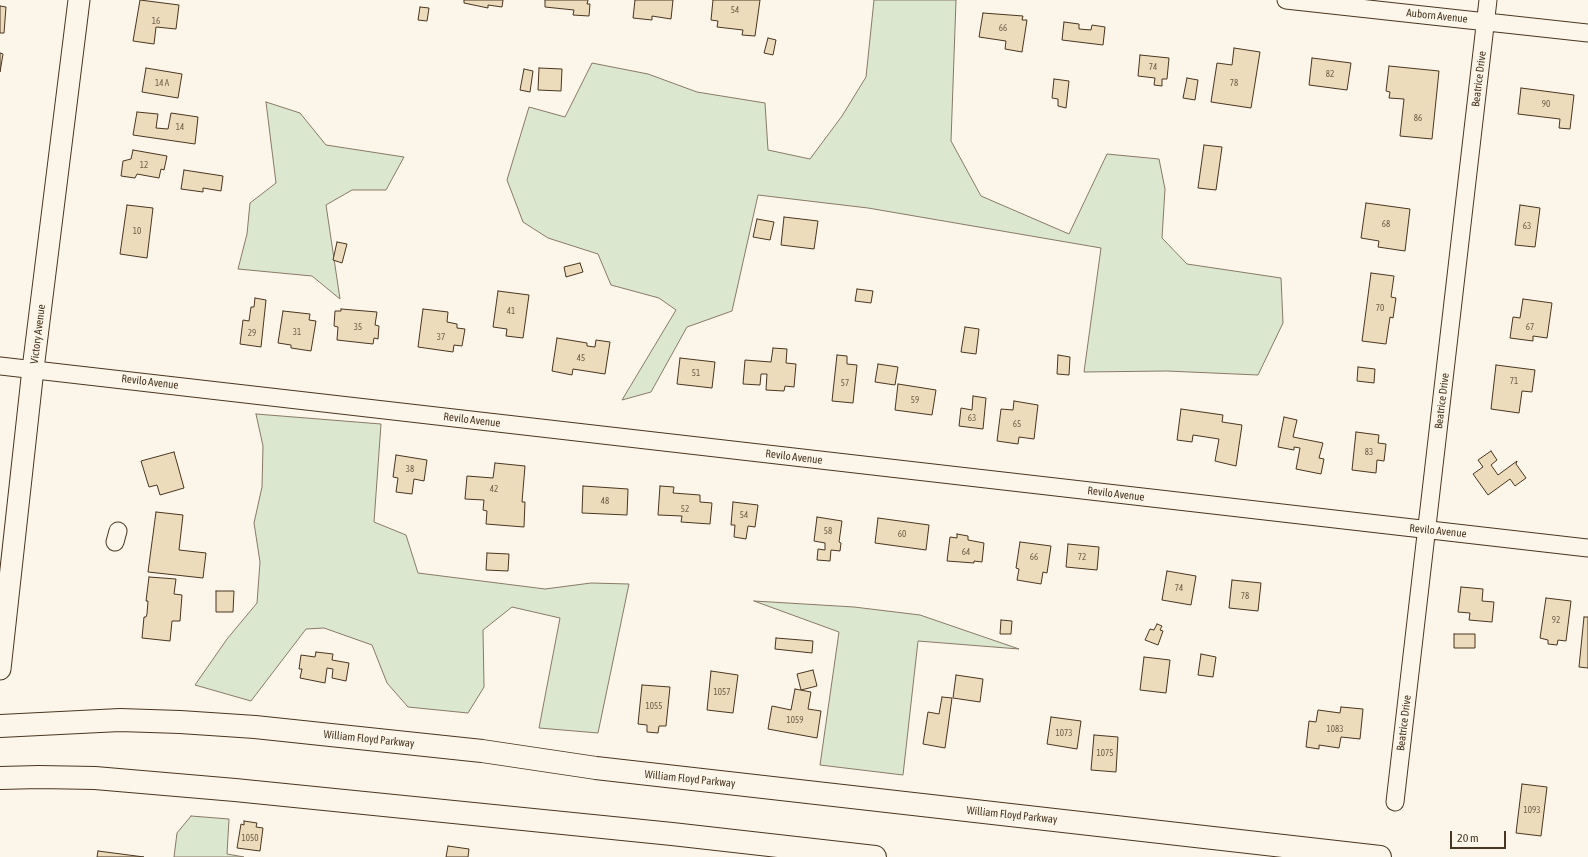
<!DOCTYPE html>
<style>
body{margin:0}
#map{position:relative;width:1588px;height:857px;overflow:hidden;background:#fbf6e9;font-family:"Asap Condensed",sans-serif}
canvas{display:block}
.scale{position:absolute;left:1450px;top:831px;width:56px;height:18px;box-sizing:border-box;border:2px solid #4a3520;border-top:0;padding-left:5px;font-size:12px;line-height:14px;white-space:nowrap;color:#4a3520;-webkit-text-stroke:3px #fbf6e9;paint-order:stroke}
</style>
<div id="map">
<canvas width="1588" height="857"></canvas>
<div class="scale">20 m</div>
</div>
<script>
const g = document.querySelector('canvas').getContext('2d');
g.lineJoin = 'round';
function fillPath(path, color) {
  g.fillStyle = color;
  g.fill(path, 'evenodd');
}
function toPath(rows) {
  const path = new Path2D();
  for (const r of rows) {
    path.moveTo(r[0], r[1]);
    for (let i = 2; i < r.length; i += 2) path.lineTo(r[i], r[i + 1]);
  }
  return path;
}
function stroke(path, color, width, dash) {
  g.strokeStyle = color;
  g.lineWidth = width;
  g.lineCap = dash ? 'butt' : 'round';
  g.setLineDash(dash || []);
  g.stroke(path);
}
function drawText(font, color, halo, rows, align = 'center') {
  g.font = font + ' "Asap Condensed",sans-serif';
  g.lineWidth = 3;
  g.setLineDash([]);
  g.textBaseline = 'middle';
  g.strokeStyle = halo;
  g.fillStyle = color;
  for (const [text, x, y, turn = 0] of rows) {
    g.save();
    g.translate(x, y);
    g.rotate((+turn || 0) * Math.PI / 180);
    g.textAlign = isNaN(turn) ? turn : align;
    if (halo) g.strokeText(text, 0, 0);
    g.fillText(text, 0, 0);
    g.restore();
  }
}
const green = toPath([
 [874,0,956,0,951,141,981,196,1069,234,1107,154,1159,159,1165,189,1162,238,1187,264,1281,278,1283,323,1258,375,1167,371,1084,372,1101,248,868,208,758,195,732,311,687,327,651,392,622,400,676,310,659,298,611,285,598,254,548,238,523,222,507,180,529,107,565,117,592,63,648,74,697,92,765,103,768,150,810,159,842,116,866,77,874,0],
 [266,102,300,113,326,145,404,157,386,190,352,190,326,205,340,299,312,276,238,269,247,234,250,203,276,183,266,102],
 [256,414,381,424,374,522,406,535,418,573,545,589,591,583,629,584,598,733,539,728,560,618,512,607,483,630,484,687,468,713,408,707,387,683,372,645,324,628,306,629,251,701,195,685,227,639,257,603,260,562,254,523,262,487,263,446,256,414],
 [754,601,854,607,920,615,1019,649,918,641,903,775,820,765,839,632,754,601],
 [191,816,229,819,227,854,244,857,174,857,177,833,191,816]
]);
fillPath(green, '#dce7d0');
stroke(green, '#887966', 1);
const building = toPath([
 [140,0,179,5,176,29,156,27,154,44,133,41,140,0],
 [464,0,503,0,502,7,488,5,488,8,464,3,464,0],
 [545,0,588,0,587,4,590,4,589,16,573,15,574,10,545,7,545,0],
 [635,0,673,0,671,19,652,16,652,20,633,18,635,0],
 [713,0,760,0,755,36,742,35,743,30,717,27,718,21,711,20,713,0],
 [0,6,6,7,4,33,0,33,0,6],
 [420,7,429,8,427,21,418,20,420,7],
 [983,13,1023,16,1022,20,1027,20,1022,52,1005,49,1006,41,979,37,983,13],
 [1064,22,1079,24,1079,29,1091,30,1092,25,1105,27,1103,45,1062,40,1064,22],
 [768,38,776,40,773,55,764,53,768,38],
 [1234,48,1260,52,1251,108,1211,102,1217,63,1232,65,1234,48],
 [0,53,3,54,0,72,0,53],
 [1140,55,1169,58,1167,79,1162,79,1162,86,1154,85,1155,78,1138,76,1140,55],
 [1312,58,1351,63,1347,90,1309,85,1312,58],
 [1389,66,1439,71,1432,139,1400,136,1404,99,1389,98,1390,92,1386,91,1389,66],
 [146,68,182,74,178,98,142,92,146,68],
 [539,68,562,69,561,91,538,90,539,68],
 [524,69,533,71,530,92,520,90,524,69],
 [1187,78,1198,80,1195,100,1183,98,1187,78],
 [1054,79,1069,81,1066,108,1058,106,1058,99,1052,98,1054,79],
 [1521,88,1574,95,1570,129,1559,128,1560,119,1518,114,1521,88],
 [137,112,158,114,156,128,168,129,171,113,198,117,195,144,133,135,137,112],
 [1204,145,1222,147,1216,190,1198,188,1204,145],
 [133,150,167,156,164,170,161,169,159,178,137,174,135,178,121,176,123,161,131,159,133,150],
 [184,170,223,176,221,191,203,188,203,192,181,189,184,170],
 [1366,203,1410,209,1405,251,1378,247,1379,241,1361,238,1366,203],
 [127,205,153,208,147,258,120,254,127,205],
 [1520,205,1540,208,1535,247,1515,245,1520,205],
 [784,217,818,221,814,249,781,245,784,217],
 [757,219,774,222,770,240,753,237,757,219],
 [337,242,347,244,342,263,333,260,337,242],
 [580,263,583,272,566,277,564,267,580,263],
 [1371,273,1394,276,1391,297,1396,298,1393,318,1390,317,1386,344,1362,341,1371,273],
 [857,289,873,291,871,303,855,301,857,289],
 [498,291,529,295,523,338,506,336,507,329,493,327,498,291],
 [255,298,266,300,261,347,240,344,243,320,249,321,251,307,254,307,255,298],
 [1523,299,1552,303,1547,338,1533,336,1533,341,1510,338,1513,317,1520,318,1523,299],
 [341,309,377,312,375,325,379,326,378,339,374,338,373,344,337,340,338,327,334,326,335,311,341,311,341,309],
 [423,309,448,312,447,322,457,324,457,328,465,329,462,346,454,345,453,352,418,347,423,309],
 [283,311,310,314,309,320,316,321,311,351,291,348,291,345,278,343,283,311],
 [965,327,979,329,976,354,961,352,965,327],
 [557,338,587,343,587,346,595,347,596,340,610,342,605,374,573,369,572,375,552,371,557,338],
 [773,348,787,349,786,363,796,364,794,387,785,386,784,391,766,390,767,374,761,374,760,385,743,384,745,360,771,362,773,348],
 [837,355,847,356,847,364,857,365,853,403,832,401,837,355],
 [1058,355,1070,357,1069,375,1057,374,1058,355],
 [680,358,715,362,712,388,677,384,680,358],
 [878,364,898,367,895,385,875,382,878,364],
 [1496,365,1535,370,1532,392,1522,391,1519,413,1491,409,1496,365],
 [1358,367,1375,369,1374,383,1357,381,1358,367],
 [898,384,936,390,932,415,895,410,898,384],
 [973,396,986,398,983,429,959,426,961,408,972,410,973,396],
 [1014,401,1038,405,1034,439,1019,437,1018,444,997,441,1001,409,1013,410,1014,401],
 [1181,409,1223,415,1222,422,1242,425,1236,466,1215,461,1219,439,1193,435,1192,442,1177,440,1181,409],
 [1284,417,1297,420,1293,437,1323,443,1319,458,1324,459,1321,474,1296,469,1300,448,1294,447,1294,450,1278,447,1284,417],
 [1356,432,1379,435,1378,443,1386,444,1384,461,1377,460,1376,473,1352,470,1356,432],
 [1491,451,1497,460,1491,465,1498,475,1517,461,1516,464,1526,478,1515,486,1510,479,1488,495,1473,474,1483,467,1478,460,1491,451],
 [174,452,184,488,160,495,157,485,149,487,141,461,174,452],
 [396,455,427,460,424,481,414,479,412,494,396,492,398,478,393,477,396,455],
 [495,463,525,466,522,502,525,502,524,527,486,524,487,511,483,510,484,500,465,499,467,476,493,478,495,463],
 [583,486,628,489,627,515,582,513,583,486],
 [660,486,674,487,673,493,700,495,700,502,712,503,710,524,681,522,682,516,658,515,660,486],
 [733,502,758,505,755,527,748,526,746,539,734,537,735,525,731,525,733,502],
 [156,512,183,515,179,550,206,553,203,578,148,572,156,512],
 [817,517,842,521,839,542,841,543,840,551,831,550,830,561,817,560,818,549,825,550,825,543,814,541,817,517],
 [878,518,929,525,926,550,875,543,878,518],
 [957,534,968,536,968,540,984,543,982,562,974,561,974,563,947,561,950,537,957,538,957,534],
 [1020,542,1051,546,1047,573,1043,572,1041,584,1017,580,1019,569,1016,568,1020,542],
 [1068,544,1099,547,1097,570,1066,567,1068,544],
 [487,553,509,554,508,571,486,570,487,553],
 [1167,571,1196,576,1191,605,1162,600,1167,571],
 [149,577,176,579,174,594,182,595,180,621,172,621,170,641,142,638,144,617,146,617,147,614,148,601,146,601,149,577],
 [1232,580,1261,583,1258,611,1229,608,1232,580],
 [1461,587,1483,589,1482,601,1494,602,1492,622,1469,620,1470,613,1458,612,1461,587],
 [216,591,234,591,233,612,216,612,216,591],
 [1546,598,1571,601,1566,641,1558,640,1557,645,1548,644,1548,640,1540,638,1546,598],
 [1584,617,1588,617,1588,668,1579,667,1584,617],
 [1001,620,1012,621,1011,634,1000,634,1001,620],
 [1157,624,1162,626,1160,630,1163,631,1158,645,1145,640,1150,629,1154,630,1157,624],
 [1454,634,1475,634,1475,648,1454,648,1454,634],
 [776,638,813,641,812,653,775,649,776,638],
 [316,652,333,654,332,660,349,663,346,681,332,678,333,669,327,668,325,683,300,678,302,669,299,669,301,655,315,657,316,652],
 [1201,654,1216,657,1213,677,1198,675,1201,654],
 [1144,657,1170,660,1166,693,1140,690,1144,657],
 [813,670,817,686,801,690,797,674,813,670],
 [711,671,738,675,733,713,707,710,711,671],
 [956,675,983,679,980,702,953,698,956,675],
 [642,685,670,687,666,726,659,726,658,733,647,732,647,725,638,724,642,685],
 [795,689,811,692,808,709,821,711,817,738,768,729,772,706,791,710,795,689],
 [942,697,952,698,945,748,923,744,928,712,939,714,942,697],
 [1341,707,1363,709,1360,739,1341,737,1339,748,1319,745,1319,749,1306,747,1309,721,1316,722,1318,710,1340,713,1341,707],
 [1051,717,1081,721,1077,749,1047,744,1051,717],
 [1094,735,1118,737,1116,772,1091,770,1094,735],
 [1522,784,1547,787,1541,836,1516,833,1522,784],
 [244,821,257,823,256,827,263,828,260,851,237,848,241,824,244,825,244,821],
 [448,846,469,849,468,857,446,857,448,846],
 [98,851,144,857,97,857,98,851]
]);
fillPath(building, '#ecdcbc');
stroke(building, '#4a3520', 1);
const minor = toPath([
 [1286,0,1588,33],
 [0,366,1588,548],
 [115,542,118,531],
 [1395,802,1488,0]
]);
const tertiary = toPath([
 [0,669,33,369,79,0]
]);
const trunk = toPath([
 [0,726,120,720,180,722,255,727,482,751,596,768,1380,857],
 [0,778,39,777,95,778,235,790,672,834,875,857]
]);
stroke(minor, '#4a3520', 19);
stroke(tertiary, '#4a3520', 23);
stroke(trunk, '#4a3520', 24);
stroke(minor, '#fbf6e9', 17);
stroke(tertiary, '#fbf6e9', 21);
stroke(trunk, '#fbf6e9', 22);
drawText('9px', '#725f47', null, [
 ["54",735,10],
 ["16",156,21],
 ["66",1003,28],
 ["74",1153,67],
 ["82",1330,74],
 ["14 A",162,83],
 ["78",1234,83],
 ["90",1546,104],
 ["86",1418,118],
 ["14",180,127],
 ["12",144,165],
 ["68",1386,224],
 ["63",1527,226],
 ["10",137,231],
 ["70",1380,308],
 ["41",511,311],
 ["35",358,327],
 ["67",1530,327],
 ["31",297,332],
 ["29",252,333],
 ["37",441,337],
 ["45",581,358],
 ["51",696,373],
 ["71",1514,381],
 ["57",845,383],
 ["59",915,400],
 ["63",972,418],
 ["65",1017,424],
 ["83",1369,452],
 ["38",410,469],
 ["42",494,489],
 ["48",605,501],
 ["52",685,509],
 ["54",744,515],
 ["58",828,531],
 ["60",902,534],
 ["64",966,552],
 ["66",1034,557],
 ["72",1082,557],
 ["74",1179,588],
 ["78",1245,596],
 ["92",1556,620],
 ["1057",722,692],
 ["1055",654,706],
 ["1059",795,720],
 ["1083",1335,729],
 ["1073",1064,733],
 ["1075",1105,753],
 ["1093",1532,810],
 ["1050",250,838]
]);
drawText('11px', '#4a3520', '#fbf6e9', [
 ["Auborn Avenue",1437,16,6],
 ["Beatrice Drive",1479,79,-83],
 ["Victory Avenue",38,334,-83],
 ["Revilo Avenue",150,382,7],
 ["Beatrice Drive",1442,401,-83],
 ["Revilo Avenue",472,420,7],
 ["Revilo Avenue",794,457,7],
 ["Revilo Avenue",1116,494,7],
 ["Revilo Avenue",1438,531,6],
 ["Beatrice Drive",1404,723,-83],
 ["William Floyd Parkway",369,739,6],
 ["William Floyd Parkway",690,779,6],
 ["William Floyd Parkway",1012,815,6]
]);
</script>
